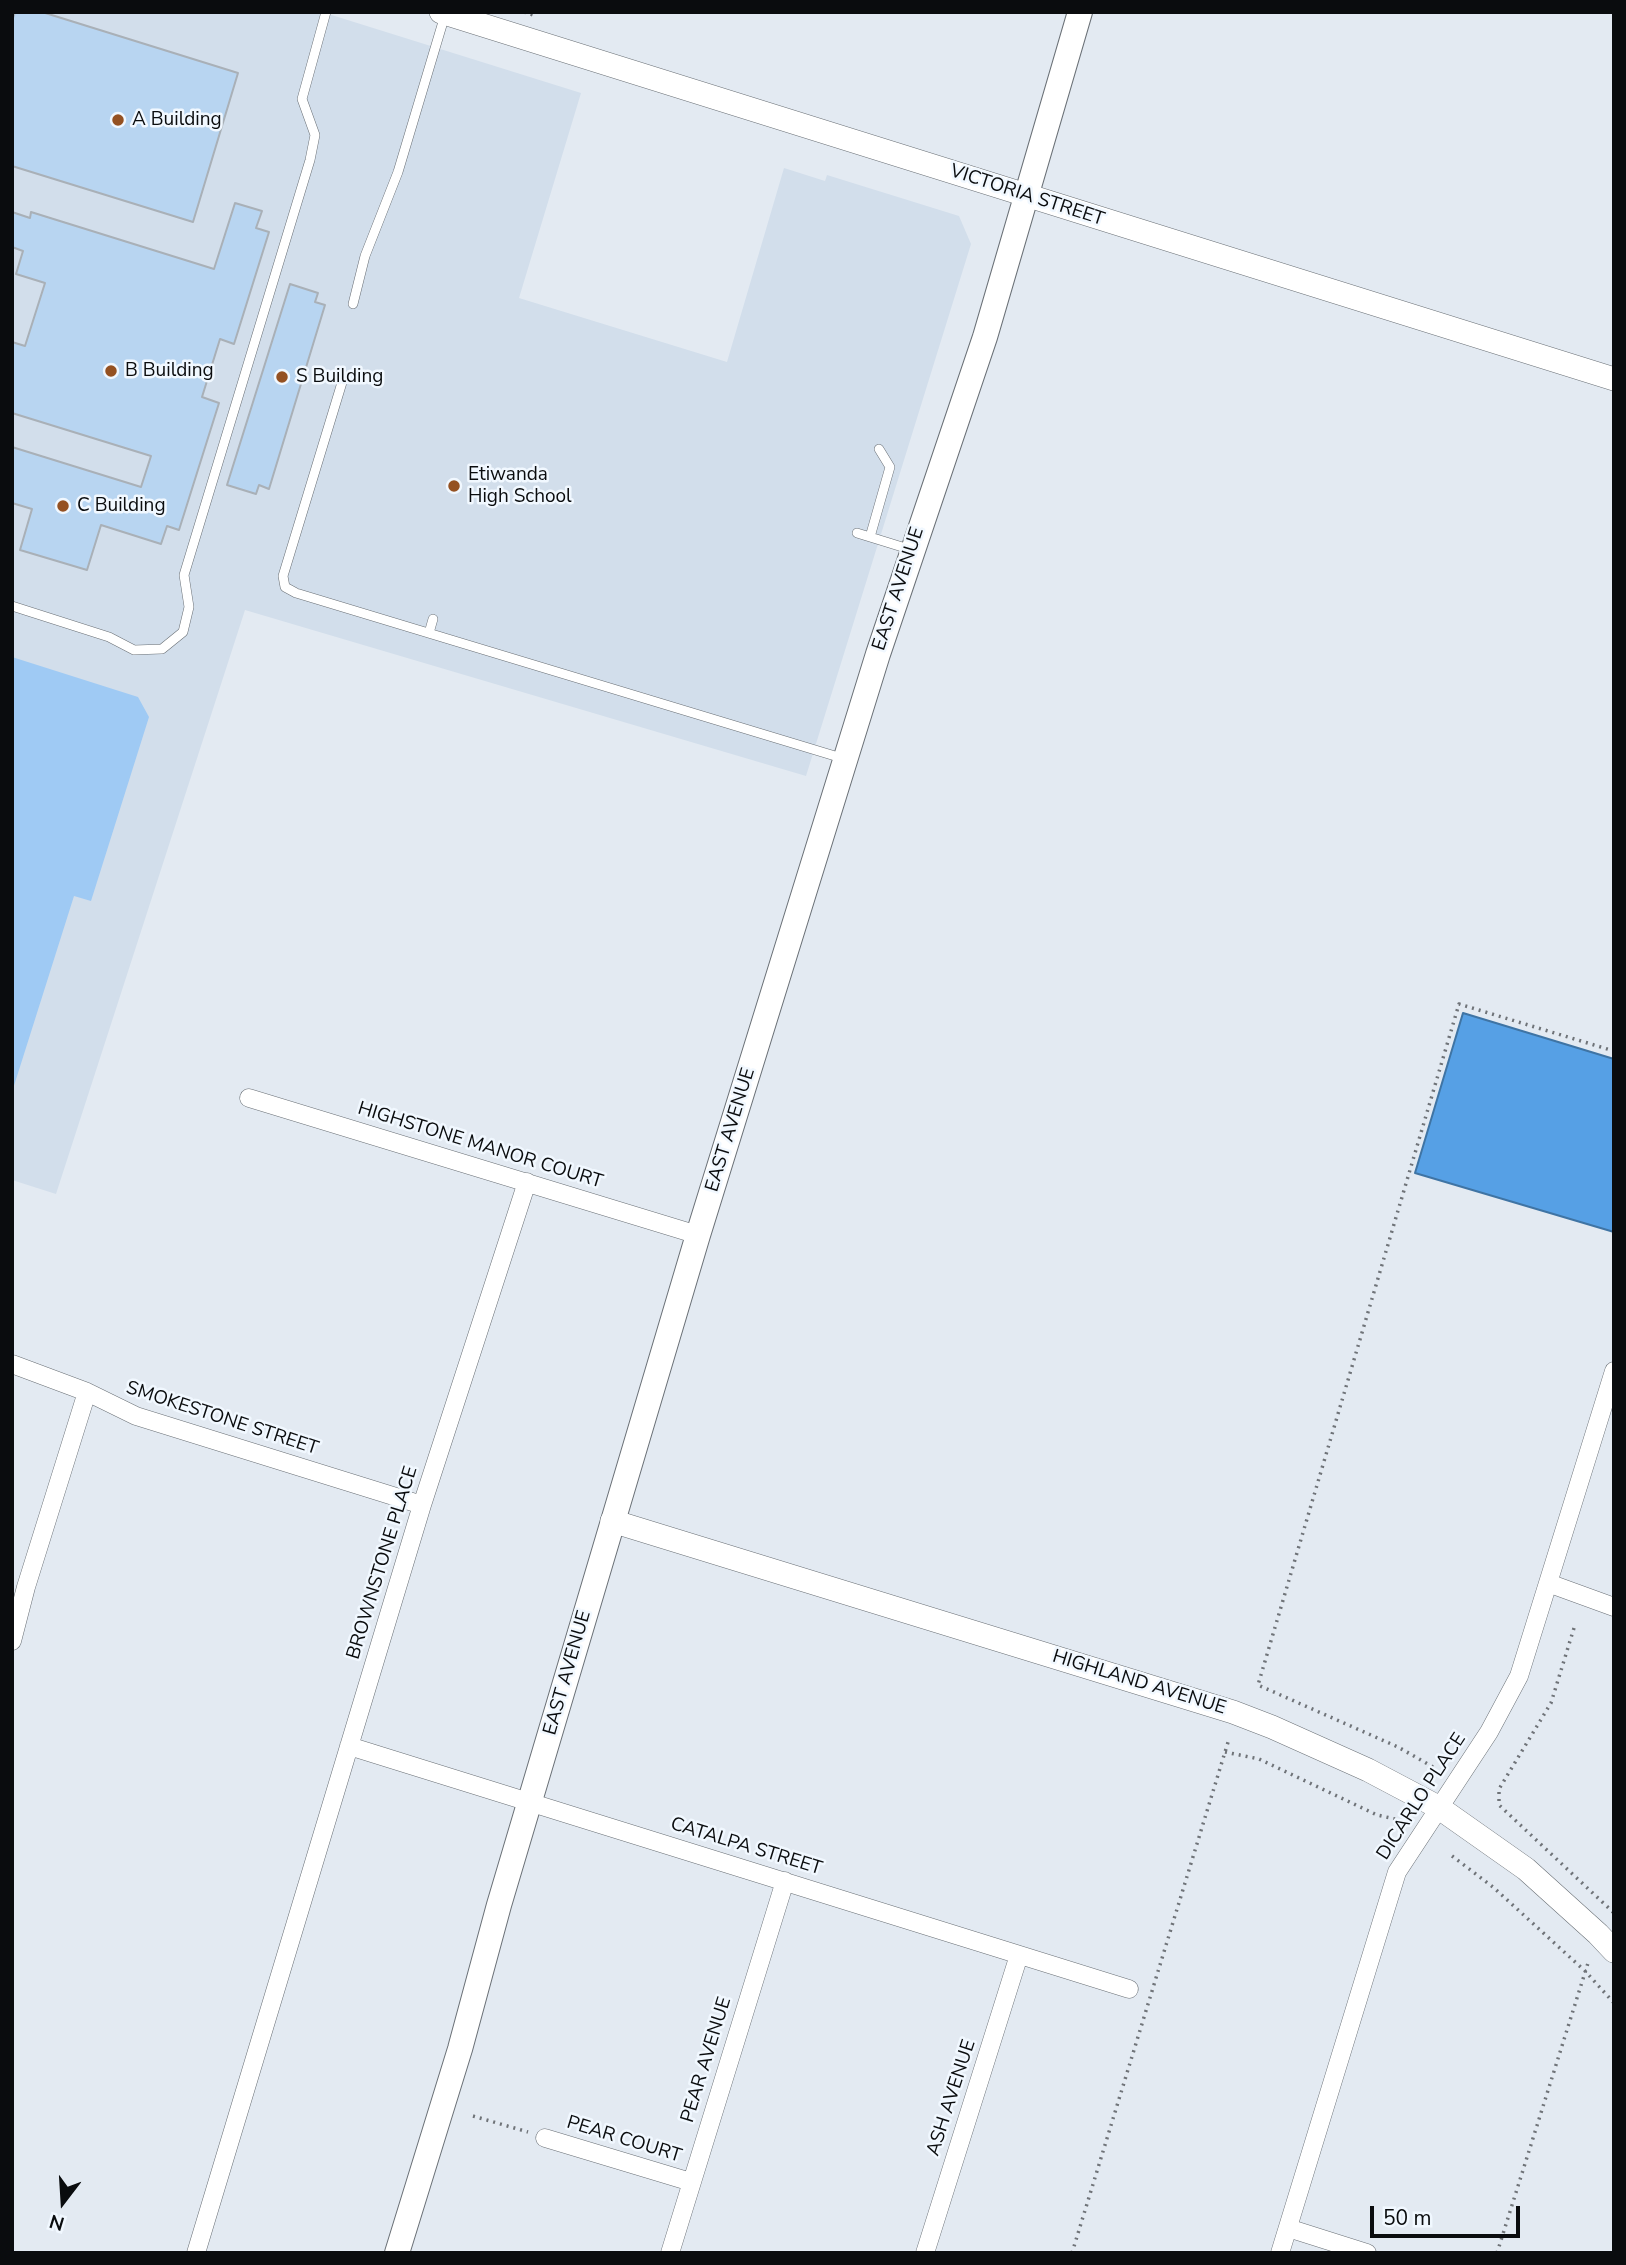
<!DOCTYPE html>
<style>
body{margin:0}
#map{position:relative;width:1626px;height:2265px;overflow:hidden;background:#e3eaf2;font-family:"Nunito Sans",sans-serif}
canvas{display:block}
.frame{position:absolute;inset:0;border:14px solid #0a0c0e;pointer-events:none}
.north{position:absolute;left:28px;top:2167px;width:70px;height:70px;-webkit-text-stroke:5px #f1f8ff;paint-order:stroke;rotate:197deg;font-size:19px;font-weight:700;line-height:28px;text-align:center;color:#0a0c0e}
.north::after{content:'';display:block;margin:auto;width:24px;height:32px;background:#0a0c0e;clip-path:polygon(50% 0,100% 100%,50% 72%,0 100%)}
.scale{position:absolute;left:1370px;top:2206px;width:150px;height:32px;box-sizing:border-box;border:4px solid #0a0c0e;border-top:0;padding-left:9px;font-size:21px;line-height:24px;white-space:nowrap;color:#0a0c0e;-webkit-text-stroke:5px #f1f8ff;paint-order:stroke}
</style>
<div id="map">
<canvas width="1626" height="2265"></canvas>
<div class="frame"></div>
<div class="north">N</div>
<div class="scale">50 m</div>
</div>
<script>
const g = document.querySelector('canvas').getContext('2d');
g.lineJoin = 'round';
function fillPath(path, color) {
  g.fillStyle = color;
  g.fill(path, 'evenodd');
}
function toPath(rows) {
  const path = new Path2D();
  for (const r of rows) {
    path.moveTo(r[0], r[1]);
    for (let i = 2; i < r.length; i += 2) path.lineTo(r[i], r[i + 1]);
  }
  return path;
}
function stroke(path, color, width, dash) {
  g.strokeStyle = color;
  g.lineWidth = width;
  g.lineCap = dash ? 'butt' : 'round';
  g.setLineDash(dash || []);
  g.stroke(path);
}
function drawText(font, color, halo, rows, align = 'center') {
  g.font = font + ' "Nunito Sans",sans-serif';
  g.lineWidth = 5;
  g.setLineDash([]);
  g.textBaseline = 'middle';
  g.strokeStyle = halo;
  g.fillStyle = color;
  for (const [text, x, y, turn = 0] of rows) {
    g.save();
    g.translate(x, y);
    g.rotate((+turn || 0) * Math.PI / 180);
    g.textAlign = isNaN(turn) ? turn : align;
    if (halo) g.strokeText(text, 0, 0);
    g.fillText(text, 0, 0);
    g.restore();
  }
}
fillPath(toPath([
 [12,12,322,12,581,93,519,298,727,362,784,168,825,181,827,175,959,216,971,244,806,776,245,610,56,1194,12,1180]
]), '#d2deeb');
fillPath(toPath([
 [12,657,138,697,149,717,91,901,74,896,12,1092]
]), '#9fcaf4');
const water = toPath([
 [1463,1013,1614,1059,1614,1232,1415,1173,1463,1013]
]);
fillPath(water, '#56a0e5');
stroke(water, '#3f74a4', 2);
const building = toPath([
 [15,12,42,12,238,73,193,222,12,166,12,21,15,12],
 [235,203,262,211,256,228,269,232,234,344,220,339,202,397,219,403,179,530,167,526,161,544,101,525,87,570,20,550,32,509,12,503,12,447,141,487,151,456,12,413,12,342,25,346,45,283,16,274,23,251,12,247,12,212,30,218,31,212,214,269,235,203],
 [290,284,318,293,315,302,325,305,269,489,259,485,256,494,227,485,290,284]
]);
fillPath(building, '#b8d5f1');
stroke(building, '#a9b0b7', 2);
const service = toPath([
 [353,304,365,256,398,172,445,15],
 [344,376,283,576,285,587,296,593,845,759],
 [879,449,890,467,870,537,912,550],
 [857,533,870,537],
 [12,606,109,637,134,650,162,649,183,632,189,607,184,575,310,160,315,135,302,99,326,12],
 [429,633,433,619]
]);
const minor = toPath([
 [249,1098,698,1235],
 [12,1364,87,1392,136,1416,422,1505],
 [1548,1583,1614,1607],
 [12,1641,26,1587,87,1392],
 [349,1746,1129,1989],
 [545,2138,691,2182],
 [1288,2228,1367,2253],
 [196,2253,422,1505,527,1182],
 [670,2253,785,1881],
 [925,2253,1019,1955],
 [1280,2253,1397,1872,1489,1732,1519,1676,1614,1371]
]);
const tertiary = toPath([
 [441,12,1614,379],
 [612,1521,1233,1712,1272,1727,1368,1770,1438,1807,1526,1869,1598,1934,1614,1951]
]);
const secondary = toPath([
 [397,2253,460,2049,499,1905,698,1235,878,654,985,337,1080,12]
]);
stroke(service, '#6a7076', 10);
stroke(minor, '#6a7076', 19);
stroke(tertiary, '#6a7076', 24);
stroke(secondary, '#6a7076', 26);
stroke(toPath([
 [524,12,536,16],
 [1574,1628,1551,1703,1499,1789,1499,1805,1614,1913],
 [1225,1752,1259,1759,1377,1815,1395,1819],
 [1433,1767,1398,1747,1258,1685,1459,1004,1614,1051],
 [1452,1856,1493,1887,1585,1971,1614,2003],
 [473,2116,528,2132],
 [1072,2253,1229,1739],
 [1497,2253,1588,1963]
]), '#6f7378', 3.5, [2, 5]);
stroke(service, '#fff', 9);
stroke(minor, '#fff', 18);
stroke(tertiary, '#fff', 23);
stroke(secondary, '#fff', 24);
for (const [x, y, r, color] of [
 [118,120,7,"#945122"],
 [111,371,7,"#945122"],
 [282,377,7,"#945122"],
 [454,486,7,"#945122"],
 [63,506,7,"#945122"]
]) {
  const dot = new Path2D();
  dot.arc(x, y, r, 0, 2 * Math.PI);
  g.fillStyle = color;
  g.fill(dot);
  stroke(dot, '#f1f8ff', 2.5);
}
drawText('19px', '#0a0c0e', '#f1f8ff', [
 ["A Building",132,120],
 ["B Building",125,371],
 ["S Building",296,377],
 ["Etiwanda",468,475],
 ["High School",468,497],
 ["C Building",77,506]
], 'left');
drawText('19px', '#0a0c0e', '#f1f8ff', [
 ["VICTORIA STREET",1027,196,18],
 ["EAST AVENUE",899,589,-72],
 ["EAST AVENUE",731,1130,-73],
 ["HIGHSTONE MANOR COURT",480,1146,17],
 ["SMOKESTONE STREET",222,1419,18],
 ["BROWNSTONE PLACE",383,1563,-73],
 ["EAST AVENUE",568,1673,-74],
 ["HIGHLAND AVENUE",1139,1683,17],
 ["DICARLO PLACE",1422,1797,-57],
 ["CATALPA STREET",746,1847,17],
 ["PEAR AVENUE",707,2060,-73],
 ["ASH AVENUE",952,2098,-72],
 ["PEAR COURT",624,2140,17]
]);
</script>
